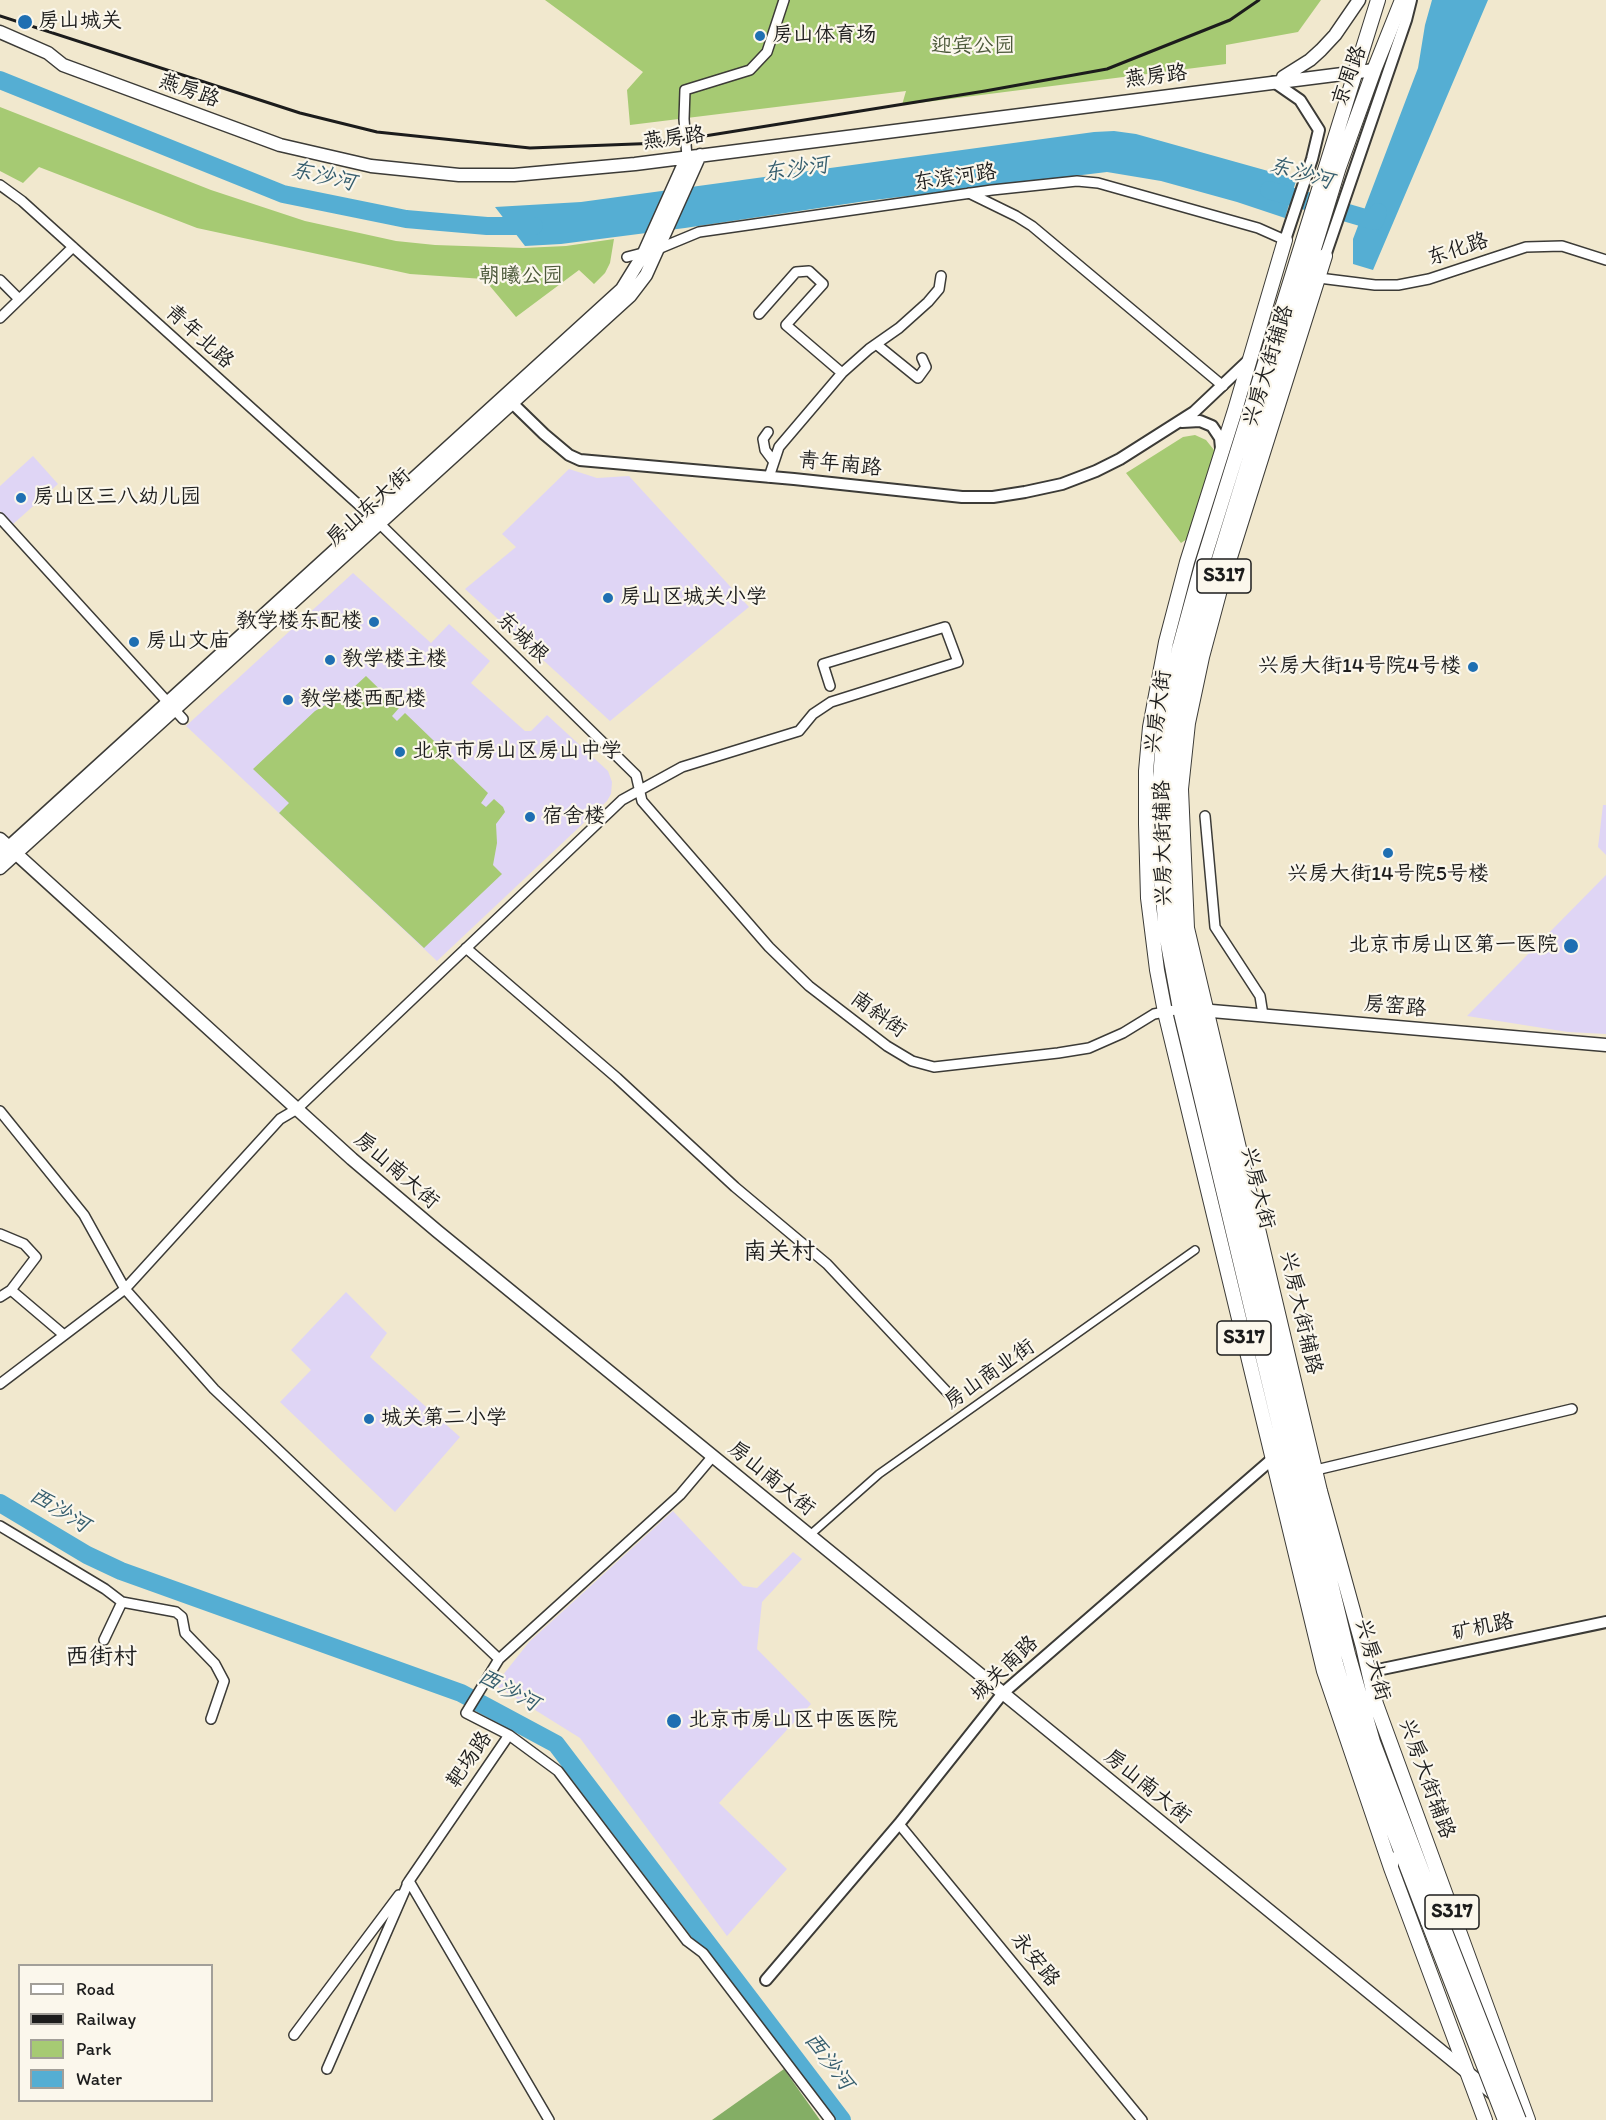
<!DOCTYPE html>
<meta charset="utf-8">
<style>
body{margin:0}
#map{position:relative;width:1606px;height:2120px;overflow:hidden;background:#f1e8ce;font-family:Itim,sans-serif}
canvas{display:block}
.legend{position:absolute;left:18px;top:1964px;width:195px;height:138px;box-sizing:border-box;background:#fbf7ec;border:2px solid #a29f99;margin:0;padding:8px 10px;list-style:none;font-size:18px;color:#1c1c1c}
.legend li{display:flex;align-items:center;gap:12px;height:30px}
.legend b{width:30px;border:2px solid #a29f99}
</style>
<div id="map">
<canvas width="1606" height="2120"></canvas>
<ul class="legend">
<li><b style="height:8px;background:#fff"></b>Road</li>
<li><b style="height:8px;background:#1c1c1c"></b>Railway</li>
<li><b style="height:16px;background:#a6ca73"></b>Park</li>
<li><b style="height:16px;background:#55aed3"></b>Water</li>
</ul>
</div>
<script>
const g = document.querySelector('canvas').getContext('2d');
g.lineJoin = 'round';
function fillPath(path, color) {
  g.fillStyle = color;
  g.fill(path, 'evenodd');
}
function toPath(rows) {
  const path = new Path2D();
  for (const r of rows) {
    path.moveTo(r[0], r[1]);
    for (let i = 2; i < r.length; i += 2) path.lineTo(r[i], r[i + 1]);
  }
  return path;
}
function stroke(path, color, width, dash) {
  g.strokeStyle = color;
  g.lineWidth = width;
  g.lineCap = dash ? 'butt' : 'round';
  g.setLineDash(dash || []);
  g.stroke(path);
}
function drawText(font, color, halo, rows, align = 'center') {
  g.font = font + ' Itim,"LXGW WenKai TC",sans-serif';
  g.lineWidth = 4.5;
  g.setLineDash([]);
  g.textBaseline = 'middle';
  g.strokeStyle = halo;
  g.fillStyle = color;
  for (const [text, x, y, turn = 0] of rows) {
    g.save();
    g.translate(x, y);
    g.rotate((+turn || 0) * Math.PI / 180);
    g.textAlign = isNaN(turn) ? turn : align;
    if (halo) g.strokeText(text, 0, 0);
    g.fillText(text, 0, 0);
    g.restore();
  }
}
fillPath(toPath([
 [33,456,58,484,12,525,0,511,0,486],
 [569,469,597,478,629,476,749,607,610,721,465,589,516,547,502,534],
 [353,573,431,643,449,624,490,661,471,683,525,731,531,731,547,715,608,771,612,782,611,794,607,801,437,961,186,726],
 [1603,805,1606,805,1606,855,1598,847],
 [1606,875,1606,1034,1568,1032,1467,1016],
 [346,1292,387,1333,370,1357,460,1437,395,1512,280,1402,311,1370,291,1350],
 [673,1511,743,1586,757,1588,793,1552,802,1559,762,1602,757,1649,811,1704,719,1803,787,1869,727,1936,580,1738,495,1685,529,1642]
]), '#dfd5f5');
fillPath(toPath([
 [545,0,1321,0,1298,32,1226,45,1226,64,902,105,906,91,630,125,627,90,643,72],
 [0,107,211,190,305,221,396,241,435,245,523,248,566,246,614,239,610,263,605,273,594,284,579,270,516,317,484,279,410,274,197,228,39,167,23,183,0,171],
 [1195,435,1206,440,1214,450,1214,458,1187,539,1181,543,1126,473,1183,437],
 [366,676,399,708,392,716,397,721,405,713,488,793,481,803,486,807,494,799,503,807,505,812,496,824,497,843,493,865,502,874,424,948,279,813,289,803,253,769,315,711,327,704,341,699]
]), '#a6ca73');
fillPath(toPath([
 [784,2069,820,2120,712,2120]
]), '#84ae65');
fillPath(toPath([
 [1432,0,1488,0,1373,270,1353,264,1353,239,1418,68,1425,25],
 [1114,131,1136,134,1286,176,1298,174,1285,218,1237,202,1161,181,1107,172,866,201,685,228,561,244,525,246,495,207,581,202,1094,132]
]), '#55aed3');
stroke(toPath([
 [0,80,283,194,406,219,487,226,534,226],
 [1269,190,1375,221,1378,212],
 [0,1503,87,1555,121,1571,461,1693,556,1744,842,2120]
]), '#55aed3', 18);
const pedestrian = toPath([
 [810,1535,879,1474,1195,1250]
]);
const minor = toPath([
 [687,157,684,119,685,90,750,70,767,52,784,0],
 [0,185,22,201,380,524,636,775,642,801,769,947,809,986,887,1046,912,1061,934,1067,1058,1053,1089,1048,1123,1033,1154,1014,1180,1009],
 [969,193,1016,216,1032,226,1223,386],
 [627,257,658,249,699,232,992,190,1077,181,1098,183,1258,228,1285,240],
 [1319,278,1375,285,1398,285,1429,279,1526,247,1562,246,1606,260],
 [0,280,19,299],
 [759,314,796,272,809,271,823,284,786,325,842,373,779,447,769,477],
 [0,318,73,247],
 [876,344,918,378,926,367,922,358],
 [842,373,869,349,899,328,928,302,939,289,941,276],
 [768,432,763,439,765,450,774,462],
 [0,518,183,719],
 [1205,816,1215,927,1260,996,1263,1015],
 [466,948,617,1078,735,1187,827,1264,948,1393],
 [0,1111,84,1215,125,1289,214,1389,499,1659],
 [0,1234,24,1244,36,1257,11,1290],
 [0,1297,11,1290,64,1335],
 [0,1384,125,1289,280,1119,297,1109,622,800,682,767,799,731,813,714,831,702,958,662,945,627,823,664,830,686],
 [1316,1470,1572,1409],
 [0,1526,105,1589,122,1602,104,1640],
 [122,1602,176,1612,182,1617,185,1633,215,1664,224,1681,211,1719],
 [509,1735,558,1771,687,1941,703,1953,830,2120],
 [899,1824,1142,2120],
 [407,1884,409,1881,549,2120],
 [294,2035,399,1895],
 [327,2069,409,1881,509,1735,466,1713,499,1659,680,1495,713,1456]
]);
const tertiary = toPath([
 [1274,82,1300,100,1319,130,1312,159,1285,240],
 [1325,256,1406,20,1411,0],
 [507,398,544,434,569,455,580,460,794,479,962,497,993,497,1025,492,1062,484,1096,471,1120,459,1194,412,1250,359],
 [1182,422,1200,421,1212,426,1220,438,1221,448],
 [1368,1672,1606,1622],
 [766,1980,899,1824,1003,1693,1278,1454]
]);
const secondary = toPath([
 [0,32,48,53,63,65,280,145,371,166,459,175,514,175,635,164,1374,70],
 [1283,77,1310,60,1321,50,1335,35,1359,0],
 [0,839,352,1159,437,1231,1495,2095],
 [0,855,622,289,643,255,687,157],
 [0,868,630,296,646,275,700,155],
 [1200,1010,1606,1045]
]);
const primary = toPath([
 [1378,0,1202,565,1179,649,1165,719,1159,789,1159,851,1166,933,1180,1009,1336,1664,1361,1747,1428,1922],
 [1402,0,1374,70,1339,167,1190,654,1177,724,1170,792,1171,851,1177,931,1192,1009,1348,1654,1373,1742,1441,1921],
 [1285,240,1235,410,1187,562,1166,642,1150,727,1146,771,1146,824,1148,898,1157,970,1165,1012,1324,1671,1391,1868],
 [1325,256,1221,586,1202,657,1188,723,1181,789,1187,928,1320,1491,1363,1647,1376,1704,1528,2120],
 [1391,1859,1391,1868,1485,2120]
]);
stroke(pedestrian, '#3c3b37', 10);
stroke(minor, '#3c3b37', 12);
stroke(tertiary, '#3c3b37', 14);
stroke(secondary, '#3c3b37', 15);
stroke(primary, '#3c3b37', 16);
stroke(pedestrian, '#fff', 7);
stroke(minor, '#fff', 9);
stroke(tertiary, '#fff', 10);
stroke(secondary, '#fff', 12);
stroke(primary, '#fff', 14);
stroke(toPath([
 [0,16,300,113,377,132,530,148,661,143,985,91,1107,69,1230,20,1259,0]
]), '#1c1c1c', 3);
const primaryBridge = toPath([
 [1441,1921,1519,2120],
 [1428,1922,1505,2120]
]);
stroke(primaryBridge, '#3c3b37', 16, []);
stroke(primaryBridge, '#fff', 14);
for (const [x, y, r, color] of [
 [25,22,8,"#1f6fb2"],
 [760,36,6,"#1f6fb2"],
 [21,498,6,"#1f6fb2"],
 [608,598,6,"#1f6fb2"],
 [374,622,6,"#1f6fb2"],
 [134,642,6,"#1f6fb2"],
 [330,660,6,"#1f6fb2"],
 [1473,667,6,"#1f6fb2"],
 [288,700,6,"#1f6fb2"],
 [400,752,6,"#1f6fb2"],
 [530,817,6,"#1f6fb2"],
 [1388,853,6,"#1f6fb2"],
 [1571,946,8,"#1f6fb2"],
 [369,1419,6,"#1f6fb2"],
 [674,1721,8,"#1f6fb2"]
]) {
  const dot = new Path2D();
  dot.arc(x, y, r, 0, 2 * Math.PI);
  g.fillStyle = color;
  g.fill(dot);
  stroke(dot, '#fbf7ec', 2);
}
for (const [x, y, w] of [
 [1224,576,54],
 [1244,1338,54],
 [1452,1912,54]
]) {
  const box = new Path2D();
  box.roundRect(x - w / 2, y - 17, w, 34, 4.5);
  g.fillStyle = '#fbf7ec';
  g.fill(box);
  stroke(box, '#1c1c1c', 1.5);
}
drawText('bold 20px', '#1c1c1c', null, [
 ["S317",1224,576],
 ["S317",1244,1338],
 ["S317",1452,1912]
]);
drawText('21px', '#1c1c1c', '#fbf7ec', [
 ["房山城关",38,22],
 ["房山体育场",772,36],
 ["房山区三八幼儿园",33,498],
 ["房山区城关小学",620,598],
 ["教学楼东配楼",362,622,"right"],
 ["房山文庙",146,642],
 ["教学楼主楼",342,660],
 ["兴房大街14号院4号楼",1461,667,"right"],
 ["教学楼西配楼",300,700],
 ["北京市房山区房山中学",412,752],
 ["宿舍楼",542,817],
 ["兴房大街14号院5号楼",1388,875,"center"],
 ["北京市房山区第一医院",1558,946,"right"],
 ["城关第二小学",381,1419],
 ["北京市房山区中医医院",688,1721]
], 'left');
drawText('21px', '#4c593a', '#fbf7ec', [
 ["迎宾公园",973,47],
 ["朝曦公园",521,277]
]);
drawText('21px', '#1c1c1c', '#fbf7ec', [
 ["京周路",1350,76,-70],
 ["燕房路",1156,77,-7],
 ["燕房路",189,91,20],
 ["燕房路",674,139,-7],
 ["东滨河路",955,178,-8],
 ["东化路",1458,250,-18],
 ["青年北路",199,337,42],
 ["兴房大街辅路",1269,366,-73],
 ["青年南路",840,465,6],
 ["房山东大街",369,508,-42],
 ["东城根",522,638,44],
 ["兴房大街",1159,712,-82],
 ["兴房大街辅路",1164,843,-91],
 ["房窑路",1395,1007,5],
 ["南斜街",878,1015,36],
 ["房山南大街",396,1171,41],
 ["兴房大街",1257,1188,76],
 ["兴房大街辅路",1300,1313,77],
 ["房山商业街",990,1375,-35],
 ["房山南大街",771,1479,39],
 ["矿机路",1483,1628,-12],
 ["兴房大街",1372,1660,75],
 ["城关南路",1005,1669,-44],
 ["靶场路",470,1760,-56],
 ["兴房大街辅路",1426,1779,70],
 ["房山南大街",1147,1787,39],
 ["永安路",1035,1960,51]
]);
drawText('italic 22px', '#365e6e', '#fbf7ec', [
 ["东沙河",796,170,-8],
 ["东沙河",1301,174,16],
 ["东沙河",323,177,13],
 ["西沙河",59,1511,31],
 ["西沙河",508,1691,28],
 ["西沙河",828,2062,53]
]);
drawText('24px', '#1c1c1c', '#fbf7ec', [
 ["南关村",779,1253],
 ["西街村",101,1658]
]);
</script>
